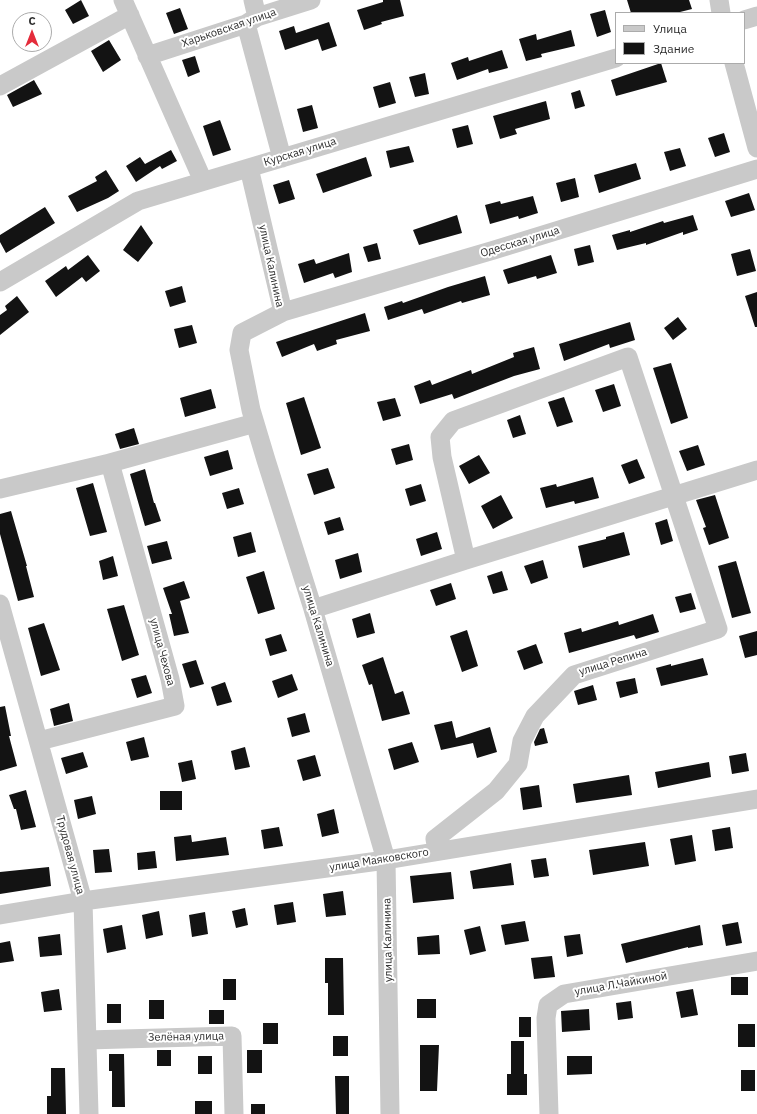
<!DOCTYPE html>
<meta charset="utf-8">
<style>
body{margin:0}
#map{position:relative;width:757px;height:1114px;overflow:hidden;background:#fff;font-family:"IBM Plex Sans",sans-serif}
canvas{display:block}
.legend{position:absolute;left:615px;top:12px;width:130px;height:52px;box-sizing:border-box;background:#fff;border:1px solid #ababab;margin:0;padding:5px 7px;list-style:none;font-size:12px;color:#2c2c2c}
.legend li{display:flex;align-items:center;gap:8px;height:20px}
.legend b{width:20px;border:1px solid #ababab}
.north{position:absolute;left:12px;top:12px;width:40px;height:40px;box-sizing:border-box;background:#fff;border:1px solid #ababab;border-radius:50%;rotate:0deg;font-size:11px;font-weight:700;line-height:16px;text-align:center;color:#2c2c2c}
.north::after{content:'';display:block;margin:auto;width:14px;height:18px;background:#e42c3b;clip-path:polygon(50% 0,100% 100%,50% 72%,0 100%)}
</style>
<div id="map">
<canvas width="757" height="1114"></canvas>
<ul class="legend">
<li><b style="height:5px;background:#c9c9c9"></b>Улица</li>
<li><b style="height:11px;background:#131313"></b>Здание</li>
</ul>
<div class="north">С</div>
</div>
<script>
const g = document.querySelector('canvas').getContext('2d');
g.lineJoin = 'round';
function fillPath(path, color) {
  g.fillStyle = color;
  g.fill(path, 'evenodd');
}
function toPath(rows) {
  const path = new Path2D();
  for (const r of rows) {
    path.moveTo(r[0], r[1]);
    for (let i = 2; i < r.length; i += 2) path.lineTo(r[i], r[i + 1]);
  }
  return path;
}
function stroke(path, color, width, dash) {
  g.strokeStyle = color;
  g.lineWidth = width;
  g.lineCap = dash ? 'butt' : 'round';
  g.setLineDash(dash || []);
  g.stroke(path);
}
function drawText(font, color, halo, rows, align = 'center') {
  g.font = font + ' "IBM Plex Sans",sans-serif';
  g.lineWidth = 4;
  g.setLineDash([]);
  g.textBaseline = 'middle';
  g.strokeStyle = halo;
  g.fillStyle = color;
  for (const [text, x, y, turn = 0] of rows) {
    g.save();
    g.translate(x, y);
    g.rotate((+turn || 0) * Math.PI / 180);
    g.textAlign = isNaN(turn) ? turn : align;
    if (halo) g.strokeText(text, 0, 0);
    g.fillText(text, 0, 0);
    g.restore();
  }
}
fillPath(toPath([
 [81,0,89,16,73,24,65,10],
 [383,0,400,0,404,16,381,22,382,24,364,30,357,10,383,2],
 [627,0,689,0,692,9,676,13,631,13],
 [180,8,188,29,174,34,166,13],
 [605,10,611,32,597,37,590,14],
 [329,22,337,46,322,51,318,39,285,50,279,31,294,26,296,33],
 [571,30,575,46,541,54,542,57,526,61,519,39,536,34,537,40],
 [109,40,121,60,103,72,91,51],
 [502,50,508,68,489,73,488,69,457,80,451,63,468,57,469,61],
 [195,56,200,72,188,77,182,60],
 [661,63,667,82,616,96,611,80],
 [425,73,429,94,415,97,409,77],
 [34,80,42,94,13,107,7,95],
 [390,82,396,103,379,108,373,87],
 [580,90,585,106,575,109,571,93],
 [546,101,550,119,515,129,517,134,500,139,493,116],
 [312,105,318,128,303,132,297,109],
 [220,120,231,150,213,156,203,126],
 [468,125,473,144,457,148,452,129],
 [724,133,730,152,715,157,708,138],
 [409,146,414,162,390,168,386,151],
 [680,148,686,166,670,171,664,152],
 [171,150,177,161,162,169,160,166,136,182,126,166,140,157,145,164],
 [366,157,372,176,323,193,316,174],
 [636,163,641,179,599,193,594,175],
 [106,170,119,191,108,198,77,212,68,196,97,181,95,177],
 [575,178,579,197,561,202,556,183],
 [289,180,295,199,279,204,273,185],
 [749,193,755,210,731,217,725,201],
 [533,196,538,213,519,219,518,216,490,224,485,205,500,201,501,204],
 [45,207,55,223,6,253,0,242,0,235],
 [457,215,462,233,419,245,413,230],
 [693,215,698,230,683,235,683,232,646,245,646,243,617,250,612,235,630,230,630,232,663,221,664,223],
 [141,225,153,243,138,262,123,250],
 [377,243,381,259,368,262,363,247],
 [590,245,594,262,578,266,574,249],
 [750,249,756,271,737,276,731,254],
 [349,253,352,272,335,278,333,273,304,283,298,264,314,259,316,264],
 [88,255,100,271,86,282,82,277,56,297,45,281,66,266,68,270],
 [551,255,557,273,537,279,536,276,508,284,503,270],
 [485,276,490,295,462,303,461,301,424,314,422,309,388,320,384,307,402,301,403,303,448,287],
 [182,286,186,302,170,307,165,291],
 [757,292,757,327,755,327,745,296],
 [17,296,29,312,0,335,0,315,7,310,5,306],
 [365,313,370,331,336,340,337,344,317,351,314,344,282,357,276,342],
 [678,317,687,329,673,340,664,328],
 [630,322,635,340,610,348,609,344,564,361,559,344],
 [192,325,197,343,179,348,174,329],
 [534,347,540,369,514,376,454,399,452,394,420,404,414,386,430,380,432,385,471,370,472,374,514,357,513,353],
 [671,363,688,418,671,424,653,368],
 [614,384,621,406,603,412,595,390],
 [211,389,216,408,185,417,180,398],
 [304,397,321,448,301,455,286,403],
 [564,397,573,422,557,427,548,402],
 [395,398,401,416,383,421,377,402],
 [520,415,526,434,513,438,507,420],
 [134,428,139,444,120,449,115,434],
 [409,444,413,460,396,465,391,449],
 [698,445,705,465,687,471,679,451],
 [228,450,233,469,210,476,204,457],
 [479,455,490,473,469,484,459,466],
 [637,459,645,478,629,484,621,465],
 [328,468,335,488,314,495,307,474],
 [145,469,154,503,155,503,161,521,145,526,130,474],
 [593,477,599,498,575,504,574,501,546,508,540,488,556,484,557,487],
 [93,483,107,532,90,536,76,488],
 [421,484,426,501,410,506,405,489],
 [239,488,244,504,227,509,222,493],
 [501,495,513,518,493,529,481,506],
 [715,495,729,538,709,545,703,528,706,527,696,500],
 [11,511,27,566,26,566,34,597,18,601,0,534,0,514],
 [340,517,344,530,328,535,324,522],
 [667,519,673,541,661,545,655,523],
 [251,532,256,552,238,557,233,537],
 [437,532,442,549,421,556,416,539],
 [624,532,630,555,583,568,578,546,606,539,606,537],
 [167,541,172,559,152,564,147,546],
 [358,553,362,572,340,579,335,560],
 [113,556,118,576,103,580,99,561],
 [543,560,548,578,531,584,524,566],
 [736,561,751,613,732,618,718,566],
 [264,571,275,609,258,614,246,577],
 [502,571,508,590,493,594,487,576],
 [184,581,190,598,180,601,189,633,174,636,169,614,172,614,163,588],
 [451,583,456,599,436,606,430,590],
 [691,593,696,609,680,613,675,597],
 [124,605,139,655,122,661,107,609],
 [370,613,375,633,357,638,352,619],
 [653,614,659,632,636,639,634,635,569,653,564,633,581,628,582,632,618,621,619,625],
 [44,623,60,670,41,676,28,628],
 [467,630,478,666,462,672,450,636],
 [757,631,757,655,745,658,739,636],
 [281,634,287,651,270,656,265,639],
 [536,644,543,663,524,670,517,651],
 [383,657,395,694,403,691,410,714,382,721,372,684,369,685,362,665],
 [703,658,708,675,661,686,656,668,671,664,671,666],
 [196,660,204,684,190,688,182,664],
 [292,674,298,690,278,698,272,681],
 [146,675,152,693,137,698,131,679],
 [635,678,638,693,620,698,616,682],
 [225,682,232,702,217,706,211,687],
 [593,685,597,700,578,705,574,691],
 [69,703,73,721,54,726,50,709],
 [5,706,11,736,9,736,17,766,0,771,0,707],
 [305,713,310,732,292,737,287,718],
 [452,721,456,738,490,727,497,752,477,758,473,743,441,750,434,725],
 [544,728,548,743,535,746,534,742,540,729],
 [144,737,149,757,131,761,126,742],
 [412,742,419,762,394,770,388,749],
 [245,747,250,767,235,770,231,751],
 [83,752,88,767,66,774,61,758],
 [746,753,749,771,732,774,729,756],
 [315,755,321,776,303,781,297,760],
 [192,760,196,779,182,782,178,763],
 [709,762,711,777,658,788,655,772],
 [629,775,632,795,576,803,573,784],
 [539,785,542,807,523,810,520,788],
 [26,790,36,827,21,830,16,809,14,809,9,795],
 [160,791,182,791,182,810,160,810],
 [92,796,96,814,78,819,74,800],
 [334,809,339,833,322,837,317,814],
 [279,827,283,846,264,849,261,830],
 [730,827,733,848,715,851,712,830],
 [191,835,192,842,226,837,229,855,176,861,174,837],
 [692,835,696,861,675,865,670,839],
 [645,842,649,866,593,875,589,850],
 [109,849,112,872,95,873,93,850],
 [155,851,157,868,138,870,137,853],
 [546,858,549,876,534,878,531,860],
 [511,863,514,885,473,889,470,871],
 [49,867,51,886,0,894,0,872],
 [451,872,454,899,413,903,410,876],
 [343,891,346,915,326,917,323,894],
 [293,902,296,922,277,925,274,905],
 [245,908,248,925,236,928,232,911],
 [159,911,163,935,146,939,142,915],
 [205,912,208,934,192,937,189,915],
 [525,921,529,941,505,945,501,925],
 [738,922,742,943,726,946,722,925],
 [122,925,126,949,107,953,103,929],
 [700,925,703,945,688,948,688,947,626,963,621,944],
 [480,926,486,951,470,955,464,930],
 [60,934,62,955,40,957,38,937],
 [580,934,583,954,567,957,564,936],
 [439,935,440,954,418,955,417,937],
 [10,941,14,961,0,963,0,943],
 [552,956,555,977,534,979,531,958],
 [325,958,343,958,344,1015,328,1015,328,983,325,983],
 [731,977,748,977,748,995,731,995],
 [223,979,236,979,236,1000,223,1000],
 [59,989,62,1010,44,1012,41,992],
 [693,989,698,1015,681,1018,676,992],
 [417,999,436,999,436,1018,417,1018],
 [149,1000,164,1000,164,1019,149,1019],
 [631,1001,633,1018,618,1020,616,1003],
 [107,1004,121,1004,121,1023,107,1023],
 [589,1009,590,1030,562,1032,561,1011],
 [209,1010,224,1010,224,1024,209,1024],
 [519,1017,531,1017,531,1037,519,1037],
 [263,1023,278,1023,278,1044,263,1044],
 [738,1024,755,1024,755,1047,738,1047],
 [333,1036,348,1036,348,1056,333,1056],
 [511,1041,524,1041,524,1074,527,1074,527,1095,507,1095,507,1074,511,1074],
 [420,1045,439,1045,437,1091,420,1091],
 [157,1050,171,1050,171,1066,157,1066],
 [247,1050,262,1050,262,1073,247,1073],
 [109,1054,124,1054,125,1107,112,1107,112,1071,109,1071],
 [198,1056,212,1056,212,1074,198,1074],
 [567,1056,592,1056,592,1074,567,1075],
 [51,1068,65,1068,66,1114,47,1114,47,1096,51,1096],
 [741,1070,755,1070,755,1091,741,1091],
 [335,1076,349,1076,349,1114,336,1114],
 [195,1101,212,1101,212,1114,195,1114],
 [251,1104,265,1104,265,1114,251,1114]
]), '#131313');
stroke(toPath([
 [123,0,203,181],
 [253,0,257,17],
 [719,0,721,13],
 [744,20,757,16],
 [246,24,282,158],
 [147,56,246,24,257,17,311,0],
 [734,63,757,148],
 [0,86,130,15],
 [249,168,283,312,242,333,239,350,251,410,266,460,313,609,386,860,390,1114],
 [0,282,138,201,616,58],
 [283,312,494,250,757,169],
 [0,489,110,463,255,423],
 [0,604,83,901,89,1114],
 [313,609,466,560,757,470],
 [39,741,175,706,170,679,110,463],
 [437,851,435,839,496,791,518,764,522,741,535,716,574,675,718,629,628,357,453,421,440,437,442,457,466,560],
 [0,915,83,901,386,860,757,799],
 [87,1040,232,1036,234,1114],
 [549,1114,546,1018,548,1005,564,994,757,961]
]), '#c9c9c9', 19);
drawText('11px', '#2c2c2c', '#fff', [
 ["Харьковская улица",229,28,-19],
 ["Курская улица",300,152,-17],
 ["Одесская улица",520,242,-17],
 ["улица Калинина",271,266,78],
 ["улица Калинина",318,626,73],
 ["улица Чехова",162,652,75],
 ["улица Репина",613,662,-17],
 ["Трудовая улица",70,855,75],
 ["улица Маяковского",379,860,-9],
 ["улица Калинина",388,940,-91],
 ["улица Л.Чайкиной",621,984,-10],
 ["Зелёная улица",186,1037,-1]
]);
</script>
